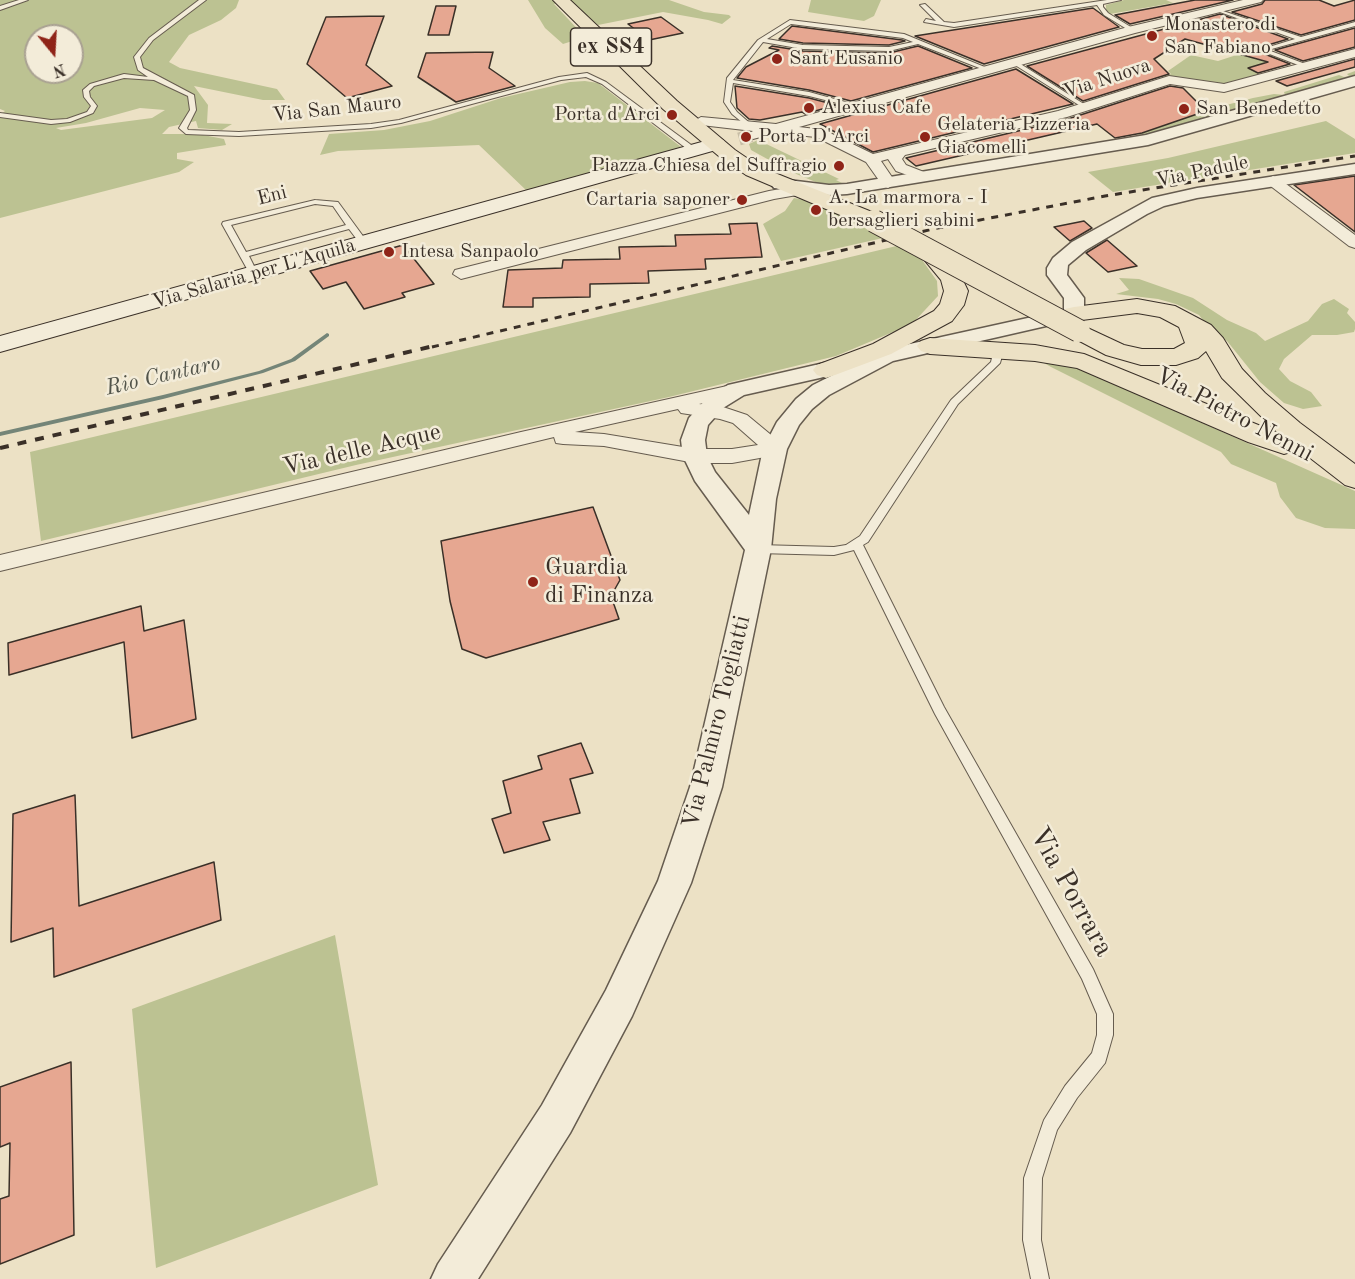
<!DOCTYPE html>
<style>
body{margin:0}
#map{position:relative;width:1355px;height:1279px;overflow:hidden;background:#ece1c5;font-family:"Old Standard TT",serif}
canvas{display:block}
.north{position:absolute;left:24px;top:24px;width:60px;height:60px;box-sizing:border-box;background:#f3ecd9;border:2px solid #a9a192;border-radius:50%;rotate:162deg;font-size:16px;font-weight:700;line-height:24px;text-align:center;color:#3a3028}
.north::after{content:'';display:block;margin:auto;width:21px;height:27px;background:#8f2418;clip-path:polygon(50% 0,100% 100%,50% 72%,0 100%)}
</style>
<div id="map">
<canvas width="1355" height="1279"></canvas>
<div class="north">N</div>
</div>
<script>
const g = document.querySelector('canvas').getContext('2d');
g.lineJoin = 'round';
function fillPath(path, color) {
  g.fillStyle = color;
  g.fill(path, 'evenodd');
}
function toPath(rows) {
  const path = new Path2D();
  for (const r of rows) {
    path.moveTo(r[0], r[1]);
    for (let i = 2; i < r.length; i += 2) path.lineTo(r[i], r[i + 1]);
  }
  return path;
}
function stroke(path, color, width, dash) {
  g.strokeStyle = color;
  g.lineWidth = width;
  g.lineCap = dash ? 'butt' : 'round';
  g.setLineDash(dash || []);
  g.stroke(path);
}
function drawText(font, color, halo, rows, align = 'center') {
  g.font = font + ' "Old Standard TT",serif';
  g.lineWidth = 5;
  g.setLineDash([]);
  g.textBaseline = 'middle';
  g.strokeStyle = halo;
  g.fillStyle = color;
  for (const [text, x, y, turn = 0] of rows) {
    g.save();
    g.translate(x, y);
    g.rotate((+turn || 0) * Math.PI / 180);
    g.textAlign = isNaN(turn) ? turn : align;
    if (halo) g.strokeText(text, 0, 0);
    g.fillText(text, 0, 0);
    g.restore();
  }
}
fillPath(toPath([
 [0,0,239,0,236,8,221,20,189,35,169,62,180,68,277,89,285,100,263,100,194,86,208,105,207,123,232,124,222,130,198,128,196,121,169,127,162,134,198,134,224,139,226,145,177,153,177,159,194,162,179,172,0,218,0,115,5,111,0,109],
 [36,36,72,36,72,72,36,72],
 [140,108,165,110,152,118,61,130,56,128,86,123],
 [528,0,669,0,704,12,729,15,731,17,722,24,708,20,663,12,598,25,569,0,554,4,585,37,563,44,545,28],
 [811,0,881,0,874,16,864,21,808,12],
 [1124,0,1166,0,1173,3,1110,14,1106,10,1106,5],
 [1255,49,1281,59,1249,68,1264,75,1224,88,1160,77,1171,74,1168,71,1191,55,1218,61],
 [1355,71,1355,76,1140,138,1137,135,1211,109,1253,98,1274,94,1285,95,1284,92,1339,75,1344,77,1349,76,1347,74],
 [585,81,598,83,685,150,528,192,479,145,338,151,320,155,329,134,384,130,430,121,501,98,570,82],
 [1326,121,1355,139,1355,153,1113,192,1088,172,1168,158],
 [758,140,839,179,836,180,844,184,823,185,789,171,751,150,749,144],
 [794,198,826,204,883,238,781,261,763,224,785,211],
 [905,244,920,257,937,281,938,296,912,324,836,356,669,397,356,465,41,541,30,452],
 [1119,278,1139,279,1193,298,1227,320,1256,333,1265,341,1308,321,1322,304,1334,299,1349,309,1347,313,1355,322,1355,329,1354,332,1337,335,1312,335,1284,359,1279,369,1290,381,1311,392,1322,406,1303,409,1284,403,1260,382,1227,341,1214,334,1199,315,1176,304,1158,299,1116,294,1129,290],
 [1048,359,1079,368,1355,491,1355,529,1325,528,1296,518,1280,497,1276,483,1231,464,1221,452,1051,367,1044,363],
 [335,935,378,1185,156,1268,132,1009]
]), '#bcc292');
fillPath(toPath([
 [327,333,329,334,329,336,295,361,263,373,163,399,0,436,0,432,163,395,259,371,291,359,327,333]
]), '#748578');
const building = toPath([
 [1195,0,1233,0,1130,24,1115,15,1195,0],
 [1265,0,1319,0,1334,6,1355,0,1355,20,1301,35,1232,12,1262,4,1265,0],
 [436,6,456,6,449,35,428,35,436,6],
 [1093,8,1119,27,984,64,915,36,1093,8],
 [1220,14,1288,39,1258,48,1257,51,1290,64,1258,73,1248,68,1268,62,1185,39,1154,59,1169,74,1083,101,1027,66,1220,14],
 [384,16,366,65,392,86,347,98,307,64,326,17,384,16],
 [661,17,683,33,649,40,628,24,661,17],
 [792,26,902,40,905,41,889,45,803,43,779,39,792,26],
 [1355,28,1355,47,1303,61,1275,50,1355,28],
 [772,46,803,51,889,53,918,46,972,68,851,101,809,90,737,78,746,67,779,50,769,48,772,46],
 [493,52,489,68,515,86,456,102,418,77,426,53,493,52],
 [1355,59,1355,67,1287,86,1276,81,1355,59],
 [1016,69,1073,104,873,152,820,124,1016,69],
 [735,86,809,98,836,105,805,114,802,112,760,120,749,119,737,108,735,86],
 [1170,86,1183,88,1206,111,1142,133,1115,138,1097,124,916,166,906,158,1068,119,1170,86],
 [1355,176,1355,232,1294,185,1355,176],
 [1084,221,1092,228,1070,241,1054,227,1084,221],
 [757,223,762,257,705,259,706,269,648,271,649,283,590,284,590,297,533,298,533,307,503,307,508,270,562,268,563,260,620,259,619,247,676,246,675,235,731,234,729,224,757,223],
 [1107,240,1137,266,1108,272,1086,253,1107,240],
 [403,245,434,284,402,293,405,297,364,309,346,282,323,289,310,271,403,245],
 [593,507,620,580,611,596,619,619,486,658,462,649,450,601,441,541,593,507],
 [141,606,144,631,184,620,196,719,132,738,124,642,9,675,8,643,141,606],
 [581,743,593,773,570,779,580,813,543,822,550,840,504,853,492,819,511,813,503,781,542,769,538,756,581,743],
 [75,795,79,906,214,862,221,920,54,977,53,928,11,942,13,814,75,795],
 [71,1062,74,1235,0,1264,0,1199,9,1196,10,1143,0,1147,0,1087,71,1062]
]);
fillPath(building, '#e6a791');
stroke(building, '#3a3028', 1.5);
stroke(toPath([
 [739,139,753,135]
]), '#c8bea6', 13, [13, 7]);
const service = toPath([
 [19,0,28,0,0,10,0,6,19,0],
 [199,0,206,0,153,40,140,57,143,68,194,95,196,110,187,128,188,130,239,132,371,124,399,120,559,77,587,73,606,82,698,150,691,152,602,84,586,77,561,80,401,123,371,128,239,136,186,134,179,128,190,110,188,96,154,80,124,78,94,86,89,91,90,97,97,106,93,113,70,122,51,124,0,117,0,113,51,120,67,119,87,112,91,106,84,97,83,90,90,84,124,74,148,77,138,70,134,57,149,38,199,0],
 [1107,0,1121,0,1103,4,1103,7,1108,13,1134,29,1134,31,1130,31,1104,15,1097,5,954,27,924,22,926,19,936,21,920,5,925,4,944,22,954,23,1107,0],
 [1217,9,1301,37,1355,22,1355,26,1268,50,1308,65,1309,66,1306,68,1259,50,1295,39,1217,11,1217,9],
 [790,20,904,34,992,70,987,71,918,44,889,51,803,49,763,42,733,80,809,92,860,106,857,108,809,96,733,83,730,102,737,112,753,126,748,127,732,114,724,102,727,78,758,40,790,20],
 [791,24,903,38,913,42,889,47,803,45,767,39,791,24],
 [1015,63,1019,63,1087,106,1082,107,1015,65,1015,63],
 [315,200,338,202,368,243,367,245,361,245,349,229,249,256,258,274,251,276,222,224,223,222,315,200],
 [315,204,333,206,346,225,246,252,231,225,315,204],
 [999,346,1004,349,1000,363,958,404,868,542,863,545,944,707,1093,969,1113,1014,1113,1035,1105,1063,1077,1098,1057,1130,1042,1178,1041,1240,1049,1279,1031,1279,1023,1240,1024,1178,1044,1120,1065,1086,1092,1053,1097,1035,1097,1014,1082,979,935,714,854,550,834,555,758,553,752,549,758,545,834,547,846,545,860,536,951,400,991,362,994,349,999,346]
]);
const minor = toPath([
 [1243,0,1263,0,1261,2,1135,33,799,127,824,130,873,154,1058,111,1169,76,1224,84,1355,49,1355,57,1224,92,1170,84,1067,117,905,155,902,159,906,165,929,174,931,177,924,181,896,171,888,159,881,161,896,183,888,188,883,186,866,162,816,137,776,133,753,139,746,135,753,131,701,125,694,121,701,117,776,124,1128,27,1243,0],
 [1273,176,1278,178,1355,235,1355,248,1349,246,1268,184,1265,181,1273,176],
 [798,186,803,188,806,191,803,194,774,199,461,279,453,274,455,270,769,191,798,186],
 [736,384,743,386,746,390,743,394,699,404,723,407,747,415,782,444,785,449,782,454,732,463,695,463,604,446,563,444,556,443,554,437,0,571,0,555,521,432,736,384],
 [678,409,681,413,720,419,733,423,758,445,732,449,695,449,604,434,575,432,678,409]
]);
const tertiary = toPath([
 [1355,76,1355,86,1148,145,847,194,829,195,780,189,774,188,771,184,774,180,780,179,829,185,847,184,1146,135,1355,76],
 [1355,164,1355,174,1197,198,1164,206,1147,214,1086,250,1068,265,1067,275,1084,298,1084,314,1081,318,893,361,829,395,812,409,799,425,787,449,776,499,771,549,722,787,691,883,632,1016,570,1133,478,1279,431,1279,438,1264,542,1105,606,990,658,881,690,787,745,550,695,481,683,456,681,440,689,418,707,398,728,385,846,358,856,363,878,351,1064,310,1064,298,1047,275,1047,268,1053,258,1072,242,1152,198,1197,188,1355,164],
 [833,375,813,385,796,399,777,422,763,449,749,515,715,472,707,456,705,440,708,425,723,408,744,395,833,375]
]);
const secondary = toPath([
 [716,138,723,140,726,144,723,148,0,352,0,336,716,138]
]);
const primary = toPath([
 [553,0,570,0,677,101,735,150,760,167,882,216,885,221,882,226,874,228,866,226,746,175,721,158,663,109,553,0],
 [928,244,936,246,960,274,968,291,964,305,952,321,891,354,835,375,826,378,817,375,813,370,817,365,873,344,934,311,940,304,944,291,941,280,917,251,920,246,928,244],
 [1137,299,1175,306,1211,325,1223,338,1242,369,1265,393,1300,423,1355,464,1355,488,1345,485,1296,447,1294,451,1284,454,1248,442,1077,368,1035,361,930,354,921,351,917,346,921,341,930,338,1035,345,1084,354,1278,433,1222,378,1206,351,1198,358,1176,365,1141,365,1106,355,1070,336,1067,331,1070,326,1079,324,1124,345,1142,349,1174,349,1185,343,1179,327,1160,317,1137,313,1074,321,1065,319,1062,314,1065,309,1074,307,1137,299]
]);
stroke(service, '#665c4f', 2);
stroke(minor, '#665c4f', 2);
stroke(tertiary, '#665c4f', 3);
stroke(secondary, '#3a3028', 2);
stroke(primary, '#3a3028', 2);
fillPath(service, '#f3ecd9');
fillPath(minor, '#f3ecd9');
fillPath(tertiary, '#f3ecd9');
fillPath(secondary, '#f3ecd9');
fillPath(primary, '#ece1c5');
stroke(toPath([
 [432,347,933,229,1105,196,1355,156]
]), '#3a3028', 3, [7, 7]);
stroke(toPath([
 [0,448,438,345]
]), '#3a3028', 4, [9, 9]);
const primaryBridge = toPath([
 [874,221,1079,331]
]);
stroke(primaryBridge, '#3a3028', 24, []);
stroke(primaryBridge, '#ece1c5', 22);
for (const [x, y, r, color] of [
 [1152,36,6,"#8f2418"],
 [777,59,6,"#8f2418"],
 [809,108,6,"#8f2418"],
 [1184,109,6,"#8f2418"],
 [672,115,6,"#8f2418"],
 [746,137,6,"#8f2418"],
 [925,137,6,"#8f2418"],
 [839,166,6,"#8f2418"],
 [742,200,6,"#8f2418"],
 [816,210,6,"#8f2418"],
 [389,252,6,"#8f2418"],
 [533,582,6,"#8f2418"]
]) {
  const dot = new Path2D();
  dot.arc(x, y, r, 0, 2 * Math.PI);
  g.fillStyle = color;
  g.fill(dot);
  stroke(dot, '#f3ecd9', 2);
}
drawText('20px', '#3a3028', '#f3ecd9', [
 ["Monastero di",1164,25],
 ["San Fabiano",1164,48],
 ["Sant'Eusanio",789,59],
 ["Alexius Cafe",821,108],
 ["San Benedetto",1196,109],
 ["Porta d'Arci",660,115,"right"],
 ["Gelateria Pizzeria",937,125],
 ["Giacomelli",937,148],
 ["Porta D'Arci",758,137],
 ["Piazza Chiesa del Suffragio",827,166,"right"],
 ["A. La marmora - I",828,198],
 ["bersaglieri sabini",828,221],
 ["Cartaria saponer",730,200,"right"],
 ["Intesa Sanpaolo",401,252]
], 'left');
drawText('20px', '#3a3028', '#f3ecd9', [
 ["Via Nuova",1107,79,-18],
 ["Via San Mauro",337,109,-6],
 ["Via Padule",1202,172,-12],
 ["Eni",272,196,-14],
 ["Via Salaria per L'Aquila",254,274,-16]
]);
for (const [x, y, w] of [
 [611,47,81]
]) {
  const box = new Path2D();
  box.roundRect(x - w / 2, y - 19, w, 38, 4.5);
  g.fillStyle = '#f3ecd9';
  g.fill(box);
  stroke(box, '#3a3028', 1.5);
}
drawText('bold 22px', '#3a3028', null, [
 ["ex SS4",611,47]
]);
drawText('italic 22px', '#52544a', '#f3ecd9', [
 ["Rio Cantaro",163,376,-13]
]);
drawText('24px', '#3a3028', '#f3ecd9', [
 ["Via Pietro Nenni",1234,415,28],
 ["Via delle Acque",362,450,-13],
 ["Via Palmiro Togliatti",717,722,-76]
]);
drawText('24px', '#3a3028', '#f3ecd9', [
 ["Guardia",545,568],
 ["di Finanza",545,596]
], 'left');
drawText('28px', '#3a3028', '#f3ecd9', [
 ["Via Porrara",1071,892,61]
]);
</script>
